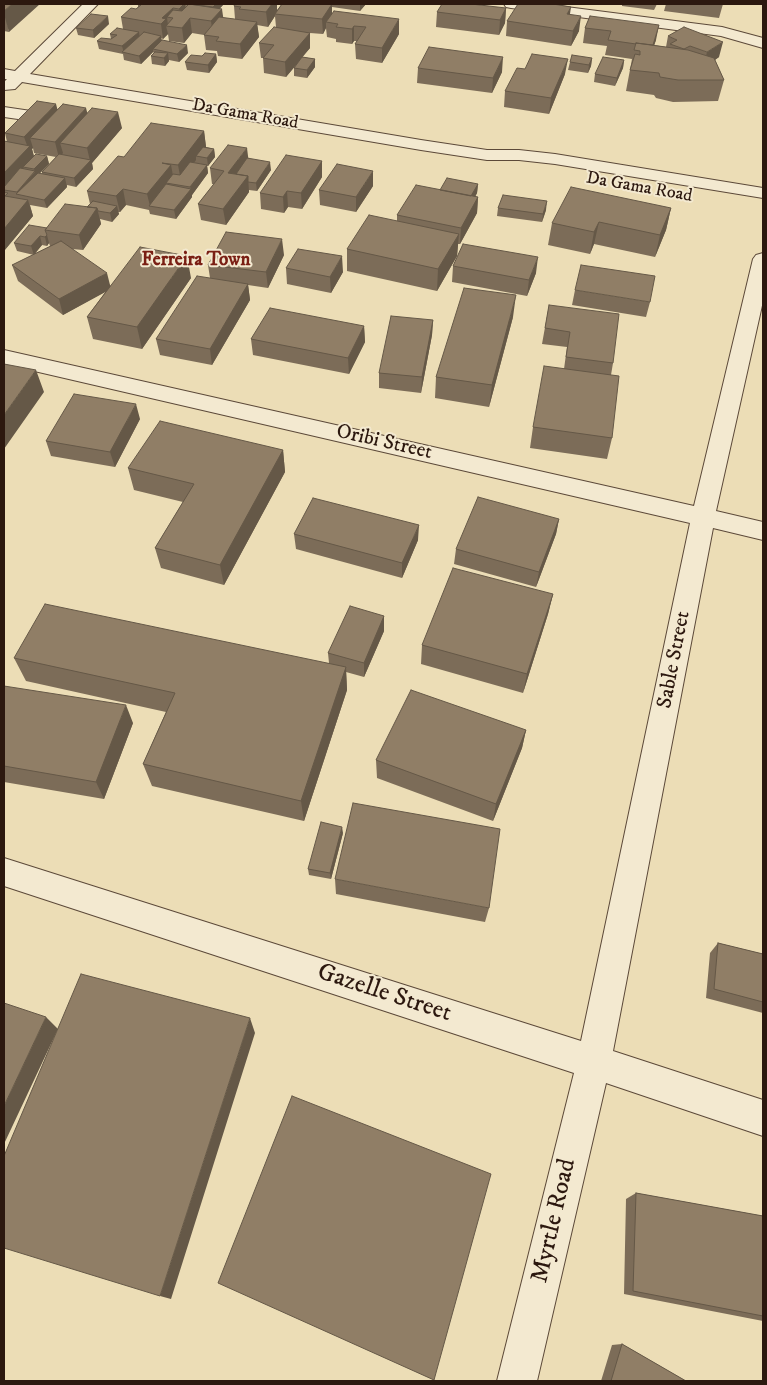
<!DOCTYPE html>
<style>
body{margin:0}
#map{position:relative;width:767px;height:1385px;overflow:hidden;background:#ecddb6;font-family:"IM FELL DW Pica",serif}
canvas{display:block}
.frame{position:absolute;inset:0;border:5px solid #2c180f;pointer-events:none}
</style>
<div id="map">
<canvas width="767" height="1385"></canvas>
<div class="frame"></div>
</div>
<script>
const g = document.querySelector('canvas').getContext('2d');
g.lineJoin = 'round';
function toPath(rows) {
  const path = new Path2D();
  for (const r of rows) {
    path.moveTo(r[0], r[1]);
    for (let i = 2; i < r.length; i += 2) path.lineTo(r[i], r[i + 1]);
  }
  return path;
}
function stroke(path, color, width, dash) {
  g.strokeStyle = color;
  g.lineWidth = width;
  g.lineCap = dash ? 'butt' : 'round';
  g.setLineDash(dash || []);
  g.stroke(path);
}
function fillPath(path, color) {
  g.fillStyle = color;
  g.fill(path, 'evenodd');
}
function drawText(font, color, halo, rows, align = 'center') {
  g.font = font + ' "IM FELL DW Pica",serif';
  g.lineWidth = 4;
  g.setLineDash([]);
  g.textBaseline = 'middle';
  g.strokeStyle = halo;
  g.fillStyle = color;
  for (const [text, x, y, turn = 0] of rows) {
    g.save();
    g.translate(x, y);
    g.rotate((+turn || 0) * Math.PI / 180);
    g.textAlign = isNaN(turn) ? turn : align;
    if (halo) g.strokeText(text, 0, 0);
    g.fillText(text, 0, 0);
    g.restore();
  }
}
const minor = toPath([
 [83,4,98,4,30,74,421,140,487,150,519,150,555,154,763,188,763,198,555,164,519,160,487,160,421,150,22,82,15,89,4,90,4,82,7,79,4,79,4,69,15,71,83,4],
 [504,4,543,4,722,27,763,38,763,48,721,36,511,8,506,7,504,4],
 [4,107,31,111,33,115,31,119,25,120,4,117,4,107],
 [763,253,763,301,716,511,763,522,763,540,713,528,613,1051,763,1100,763,1136,606,1083,537,1381,497,1381,574,1073,4,886,4,858,581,1041,690,523,4,364,4,350,694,506,753,259,756,255,763,253]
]);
stroke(minor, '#5c4939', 2);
fillPath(minor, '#f3e9d0');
fillPath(toPath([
 [4,4,9,32,4,31],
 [138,4,223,4,223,5,220,8,223,18,235,19,234,6,277,4,277,10,282,4,366,4,360,11,332,7,332,13,399,34,382,63,356,59,355,44,357,41,354,41,352,44,336,42,336,39,327,37,326,28,323,34,310,33,310,48,302,57,315,59,315,67,307,78,294,76,294,68,297,64,286,77,264,73,263,58,261,58,259,43,276,27,275,16,268,27,257,25,259,37,242,59,218,56,217,51,206,50,204,35,192,33,184,43,169,41,168,34,163,39,161,38,162,41,188,53,179,62,169,60,169,61,165,66,152,64,151,56,154,53,153,52,141,64,124,60,123,54,99,49,97,41,111,39,110,34,123,29,121,17,136,9,138,7],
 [622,4,657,4,654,10,622,6],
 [666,4,723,4,719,18,664,11],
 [506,8,505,23,499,35,436,27,437,12],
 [570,15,579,31,571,46,506,36,507,21],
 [590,16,656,40,654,45,666,47,668,36,719,57,715,60,724,80,718,101,673,102,656,98,654,95,626,91,632,59,605,55,607,46,583,43,585,28],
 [109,24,94,38,78,35,76,28],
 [216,54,217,62,209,73,187,70,185,62,202,56],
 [592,58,591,66,588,73,568,70,570,62],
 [624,60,623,68,615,86,594,82,595,74],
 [418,68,502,72,492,93,417,83],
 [565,74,549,114,504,107,505,91],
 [57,109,88,113,122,128,92,163,93,169,76,187,67,185,67,187,47,208,30,205,33,216,4,251,4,141,7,142,5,133],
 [33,148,34,153,56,157,42,172,42,174,40,173,49,164,47,156,34,156,32,149],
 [204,131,206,147,214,149,215,157,208,166,207,166,208,173,192,195,192,197,176,219,150,214,149,210,126,205,120,212,118,212,119,214,112,222,100,219,101,224,83,250,72,249,111,286,191,278,142,349,93,339,87,317,106,291,63,315,18,281,12,265,34,255,17,251,14,243,47,228,87,207,90,204,87,191,124,157],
 [49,243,50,246,51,246,34,254,42,245,47,246],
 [248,158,271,170,257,191,249,190,249,192,226,225,201,220,198,204,214,184,212,184,210,168],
 [322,161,322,177,302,209,288,207,284,213,261,209,260,193],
 [478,184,477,193,475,197,478,197,477,213,460,244,458,244,457,256,437,291,347,271,347,249,397,221,397,215,440,190],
 [373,186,356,212,320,205,319,190],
 [498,208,546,210,542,222,497,216],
 [671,208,666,230,655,257,594,244,590,254,548,245,552,223],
 [284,255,268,288,248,285,250,300,212,365,160,355,156,339,210,278,208,265],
 [453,266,536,273,527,296,452,282],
 [286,268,343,272,331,293,287,284],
 [575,290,650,302,646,317,572,305],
 [549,305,613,363,611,375,612,438,607,459,530,448,533,427,564,369,567,347,542,344],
 [513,317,489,407,435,398,436,377],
 [433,320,432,335,421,393,379,388,379,373],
 [364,326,365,342,349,374,253,355,251,339],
 [140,419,115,467,51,456,46,441],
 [283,450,285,472,224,585,161,568,155,548,183,502,134,490,128,468],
 [559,519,556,534,536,587,454,564,456,549],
 [294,534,418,540,402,578,296,549],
 [553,594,548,614,523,693,421,664,422,645],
 [384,616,384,631,364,677,346,672,347,690,304,821,152,786,143,764,166,712,26,681,14,658,329,663,328,653],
 [4,686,133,723,104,799,4,782],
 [526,730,522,748,493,821,377,778,376,760],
 [343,833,331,879,309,875,308,869],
 [335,879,489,908,485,922,336,894],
 [718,943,763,954,763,1013,706,998,710,953],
 [636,1193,763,1216,763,1321,624,1294,626,1199],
 [622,1344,686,1381,601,1381,612,1345]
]), '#7c6c58');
fillPath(toPath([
 [12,4,40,4,9,32,4,14,4,11],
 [185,4,187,18,182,24,179,9],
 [216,4,223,4,223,5,209,20,208,12],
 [272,4,277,4,277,12,275,14,275,16,268,27,266,12],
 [332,4,332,18,326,22,326,28,323,34,322,19],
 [360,4,366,4,360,11],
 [571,7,569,21,567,14],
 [173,8,175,22,173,18,167,17,168,26,166,26,168,34,163,39,161,24,162,18],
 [506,8,505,23,499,35,500,20],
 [222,9,224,23,213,36,211,21],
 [108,16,109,24,94,38,93,30],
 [581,16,579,31,571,46,573,31],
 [190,18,192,33,184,43,182,28],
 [399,19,399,34,382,63,382,48],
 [257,22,259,37,242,59,240,44],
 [659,25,656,40,649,61,652,46],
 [354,26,354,41,352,44,352,29],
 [139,32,140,40,124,53,122,46],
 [310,33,310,48,286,77,285,62],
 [161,36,162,43,153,49,153,52,141,64,139,56],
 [723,42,719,57,703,68,707,52],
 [187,45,188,53,179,62,177,54],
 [168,53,169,61,165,66,164,58],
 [216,54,217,62,209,73,208,65],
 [503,57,502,72,492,93,493,78],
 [592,58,591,66,588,73,589,65],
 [315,59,315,67,307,78,307,70],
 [568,59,565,74,549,114,551,98],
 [624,60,623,68,615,86,617,78],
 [56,104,60,119,30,138,33,148,32,149,35,161,23,167,25,172,4,190,4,173,28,148,24,137],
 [86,108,90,123,60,143,63,153,59,158,55,142],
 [118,112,122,128,92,163,93,169,76,187,74,178,90,161,87,148],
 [204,131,206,147,199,157,196,156,196,160,181,181,178,165],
 [247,148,249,164,237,180,228,173],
 [214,149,215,157,208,166,207,158],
 [47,156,49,164,18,195,17,192,35,172,34,169],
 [322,161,322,177,302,209,301,193],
 [270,162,271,170,257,191,256,183],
 [171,165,174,181,166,183,167,190,150,206,147,194],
 [207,165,208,173,192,195,192,197,176,219,174,210,191,189,190,187],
 [373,171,373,186,356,212,356,197],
 [248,176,249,192,226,225,223,209],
 [65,178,67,187,47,208,44,200],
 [478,184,477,193,470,206,470,198],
 [123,189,126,205,120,212,116,196],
 [287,191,288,207,284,213,283,197],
 [478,197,477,213,460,244,461,228],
 [28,200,33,216,4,251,4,229],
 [547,201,546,210,542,222,543,214],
 [117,206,119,214,112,222,110,213],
 [97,208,101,224,83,250,79,235],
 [671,208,666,230,655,257,660,235],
 [599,222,594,244,590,254,594,232],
 [459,234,457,256,437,291,438,269],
 [47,235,49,243,47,246,45,237],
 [40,236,42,245,34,255,31,246],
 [282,239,284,255,268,288,266,272],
 [187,256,191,278,142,349,137,327],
 [342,256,343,272,331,293,330,277],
 [538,257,536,273,527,296,529,280],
 [107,273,111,289,63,315,59,299],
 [248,284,250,300,212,365,210,349],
 [516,295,513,317,489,407,492,385],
 [433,320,432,335,421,393,422,377],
 [364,326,365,342,349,374,348,358],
 [36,370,44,392,4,449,4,415],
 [136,404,140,419,115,467,110,452],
 [283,450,285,472,224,585,220,565],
 [559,519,556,534,536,587,539,572],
 [419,525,418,540,402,578,402,563],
 [553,594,548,614,523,693,527,674],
 [384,616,384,631,364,677,364,663],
 [346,667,347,690,304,821,301,801],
 [126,705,133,723,104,799,96,782],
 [526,730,522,748,493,821,496,804],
 [342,827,343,833,331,879,330,873],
 [46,1017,58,1029,4,1144,4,1106],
 [250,1018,255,1033,171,1299,160,1296]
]), '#655847');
const building = toPath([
 [4,4,12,4,4,11,4,4],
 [139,4,184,4,179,9,173,8,162,18,166,19,161,24,121,17,131,8,136,9,141,5,139,4],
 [185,4,216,4,213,7,189,4,185,8,185,4],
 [189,4,222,9,211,21,190,18,182,28,166,26,173,18,167,17,173,10,182,11,189,4],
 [235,4,272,4,266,12,239,9,241,7,234,6,235,4],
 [282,4,332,4,322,19,275,14,282,4],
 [442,4,471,4,506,8,500,20,437,12,442,4],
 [518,4,553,4,571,7,567,14,581,16,573,31,507,21,518,4],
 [334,11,399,19,382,48,355,44,366,27,354,26,352,29,336,27,338,24,326,22,334,11],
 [91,14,108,16,93,30,76,28,91,14],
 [590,16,659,25,653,45,636,43,636,44,608,40,611,31,585,28,590,16],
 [219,17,257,22,240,44,216,41,219,37,204,35,219,17],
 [274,27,310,33,285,62,263,58,274,45,259,43,274,27],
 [684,27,723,42,707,52,690,46,684,49,670,44,677,40,668,36,684,27],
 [117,28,139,32,122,46,97,41,101,38,111,39,117,35,110,34,117,28],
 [144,32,161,36,139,56,122,52,144,32],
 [162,40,187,45,177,54,153,49,162,40],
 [636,43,688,50,714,58,724,80,678,80,660,77,659,73,630,70,635,54,640,55,640,51,634,50,636,43],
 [429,47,503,57,493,78,418,68,429,47],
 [155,52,168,53,164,58,151,56,155,52],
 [205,53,216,54,208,65,185,62,191,55,202,56,205,53],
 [532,54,568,59,551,98,505,91,517,68,525,69,532,54],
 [572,55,592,58,589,65,570,62,572,55],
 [302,57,315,59,307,70,294,68,302,57],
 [603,57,624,60,617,78,595,74,603,57],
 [37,101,56,104,24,137,5,133,37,101],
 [63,104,86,108,55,142,30,138,63,104],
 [92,108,118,112,87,148,60,143,92,108],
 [151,123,204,131,178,165,162,163,171,165,147,194,123,189,116,196,87,191,118,156,124,157,151,123],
 [4,141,30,146,4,173,4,141],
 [228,145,247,148,228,173,248,176,223,209,198,204,224,171,210,168,228,145],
 [203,147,214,149,207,158,196,156,203,147],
 [36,154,47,156,34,169,23,167,36,154],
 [59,154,91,160,74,178,42,172,59,154],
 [286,155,322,161,301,193,287,191,283,197,260,193,286,155],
 [247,158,270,162,256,183,248,182,248,176,236,174,247,158],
 [190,162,207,165,190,187,166,183,173,174,180,175,190,162],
 [337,164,373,171,356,197,319,190,337,164],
 [20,168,35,171,17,192,4,190,4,187,20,168],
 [38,173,65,178,44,200,16,194,38,173],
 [447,178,478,184,471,196,440,190,447,178],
 [166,184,191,189,174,210,149,206,166,184],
 [416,185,478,197,461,228,397,215,416,185],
 [571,187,671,208,660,235,599,222,594,232,552,223,571,187],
 [4,192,8,193,5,196,28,200,4,229,4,192],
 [503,195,547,201,543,214,498,208,503,195],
 [93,201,117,206,110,213,98,211,97,208,87,207,93,201],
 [65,204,97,208,79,235,45,230,65,204],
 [369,215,459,234,438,269,347,249,369,215],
 [29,225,47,228,45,230,47,235,45,237,40,236,31,246,14,243,29,225],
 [226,232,282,239,266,272,208,265,226,232],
 [61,241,107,273,59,299,12,265,61,241],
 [463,244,538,257,529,280,453,266,463,244],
 [140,247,187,256,137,327,87,317,140,247],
 [298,249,342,256,330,277,286,268,298,249],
 [581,265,655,276,650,302,575,290,581,265],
 [197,276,248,284,210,349,156,339,197,276],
 [464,288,516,295,492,385,436,377,464,288],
 [549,305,619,314,613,363,566,357,570,332,545,328,549,305],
 [270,308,364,326,348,358,251,339,270,308],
 [391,316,433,320,422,377,379,373,391,316],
 [4,364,36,370,4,415,4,364],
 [544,366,619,376,612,438,533,427,544,366],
 [74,394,136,404,110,452,46,441,74,394],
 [160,421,283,450,220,565,155,548,194,484,128,468,160,421],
 [478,497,559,519,539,572,456,549,478,497],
 [313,498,419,525,402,563,294,534,313,498],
 [453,568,553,594,527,674,422,645,453,568],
 [45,604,346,667,301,801,143,764,175,693,14,658,45,604],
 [350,606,384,616,364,663,328,653,350,606],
 [4,686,126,705,96,782,4,766,4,686],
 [411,690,526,730,496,804,376,760,411,690],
 [353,803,500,829,489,908,335,879,353,803],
 [321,822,342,827,330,873,308,869,321,822],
 [718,943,763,954,763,1002,714,989,718,943],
 [81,974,250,1018,160,1296,4,1248,4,1156,81,974],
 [4,1003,46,1017,4,1106,4,1003],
 [292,1096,491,1174,434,1380,218,1283,292,1096],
 [636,1193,763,1216,763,1316,633,1291,636,1193],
 [622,1344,686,1381,611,1381,622,1344]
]);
fillPath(building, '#907e66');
stroke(building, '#655847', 1);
drawText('18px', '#2c180f', '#f3e9d0', [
 ["Da Gama Road",245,115,10],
 ["Da Gama Road",639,188,10]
]);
drawText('bold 19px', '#7a1f14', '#f3e9d0', [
 ["Ferreira Town",196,261]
]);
drawText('21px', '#2c180f', '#f3e9d0', [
 ["Oribi Street",384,443,13],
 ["Sable Street",675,660,-79]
]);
drawText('25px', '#2c180f', '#f3e9d0', [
 ["Gazelle Street",384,994,18],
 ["Myrtle Road",555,1221,-77]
]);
</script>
